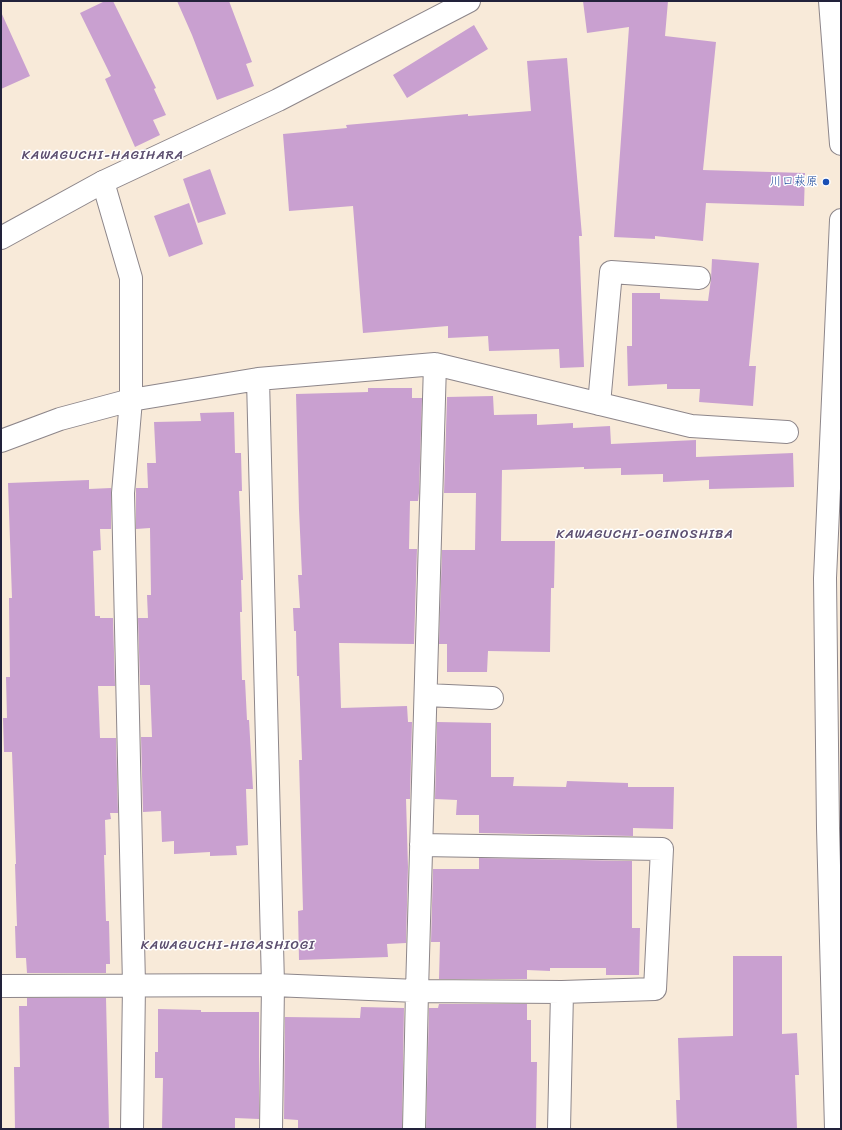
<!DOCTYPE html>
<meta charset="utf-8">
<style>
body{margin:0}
#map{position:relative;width:842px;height:1130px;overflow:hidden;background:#f8ead9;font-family:Sriracha,sans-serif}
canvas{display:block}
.frame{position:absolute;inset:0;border:2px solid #22223b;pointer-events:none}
</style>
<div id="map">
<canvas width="842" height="1130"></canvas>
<div class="frame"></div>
</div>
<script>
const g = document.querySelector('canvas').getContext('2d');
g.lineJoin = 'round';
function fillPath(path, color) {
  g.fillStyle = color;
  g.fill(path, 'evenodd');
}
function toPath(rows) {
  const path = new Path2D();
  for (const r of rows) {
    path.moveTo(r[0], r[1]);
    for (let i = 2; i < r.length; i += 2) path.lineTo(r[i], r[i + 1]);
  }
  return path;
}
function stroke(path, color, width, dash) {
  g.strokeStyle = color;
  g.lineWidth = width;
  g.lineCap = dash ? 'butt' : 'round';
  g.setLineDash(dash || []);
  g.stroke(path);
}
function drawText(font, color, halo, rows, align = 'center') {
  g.font = font + ' Sriracha,"Klee One",sans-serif';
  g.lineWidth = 3;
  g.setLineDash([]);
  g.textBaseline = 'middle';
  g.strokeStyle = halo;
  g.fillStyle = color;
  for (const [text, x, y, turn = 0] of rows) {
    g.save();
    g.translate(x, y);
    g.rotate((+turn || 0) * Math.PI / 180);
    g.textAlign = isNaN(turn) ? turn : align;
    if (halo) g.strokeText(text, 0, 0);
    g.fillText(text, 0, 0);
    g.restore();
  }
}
fillPath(toPath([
 [105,1,113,1,156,88,154,89,166,115,153,120,160,135,135,147,105,79,111,76,80,13],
 [177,1,229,1,252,62,246,64,254,86,217,100,192,35],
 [583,1,668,1,665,36,716,42,703,170,805,173,804,206,706,203,703,241,655,236,655,239,614,237,629,27,587,33],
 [1,12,30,76,1,89],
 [474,25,488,49,407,98,393,75],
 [567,58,582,236,579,236,584,367,560,368,559,349,489,351,488,336,448,338,448,326,363,333,353,206,289,211,283,134,347,128,346,125,468,114,468,116,531,111,527,61],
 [210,169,226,214,198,223,183,179],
 [189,203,203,244,169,257,154,216],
 [712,259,759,263,749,366,756,366,753,406,699,402,700,389,667,389,667,384,628,386,627,346,632,346,632,293,660,293,660,299,708,301,711,279],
 [368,388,412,388,412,398,422,398,419,493,418,501,410,501,409,549,417,549,414,644,339,643,341,708,407,706,408,722,412,722,410,799,406,799,408,867,406,943,387,944,388,957,299,960,298,911,303,910,299,760,302,760,299,676,297,676,296,631,294,631,293,608,300,608,298,575,302,575,299,510,296,394,368,392],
 [493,396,494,415,537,414,537,425,573,423,573,428,610,426,611,444,696,440,696,457,793,453,794,487,709,489,709,480,663,482,663,474,621,475,621,468,584,469,584,467,502,470,501,541,555,541,554,588,551,588,550,652,488,651,487,672,447,672,447,644,439,644,442,550,475,550,476,493,444,493,447,397],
 [234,412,235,453,241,453,242,491,239,491,243,580,241,580,242,612,240,612,242,680,245,680,247,720,249,720,253,789,246,789,248,845,236,846,237,855,210,856,210,852,174,854,174,841,162,842,161,811,143,812,141,737,152,737,150,685,140,685,138,618,148,618,147,595,151,595,150,528,136,529,136,488,148,488,147,463,156,463,154,422,201,421,200,413],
 [89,480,89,489,111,488,111,529,100,529,101,550,93,551,95,616,100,616,100,618,113,618,115,686,98,686,100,738,116,738,118,813,110,813,111,819,105,820,106,855,104,855,106,921,109,921,110,964,106,964,106,973,27,973,26,958,16,958,15,926,17,926,15,864,16,864,12,752,4,752,3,718,7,718,6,677,10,677,9,598,12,598,8,483],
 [437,722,491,723,491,777,514,777,513,786,566,787,567,781,628,783,628,787,674,787,673,829,633,828,633,836,479,833,479,815,456,815,457,800,435,799],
 [479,858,632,861,632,928,640,928,639,975,606,975,606,968,550,968,550,971,527,970,527,979,439,979,440,942,431,942,433,869,479,869],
 [733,956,782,956,782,1034,797,1033,799,1075,795,1075,797,1129,677,1129,676,1100,680,1100,678,1038,733,1036],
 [27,998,106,998,109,1129,15,1129,14,1067,20,1067,19,1006,27,1006],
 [439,1004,527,1004,527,1020,531,1020,531,1062,537,1062,536,1129,426,1129,429,1008,438,1008],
 [361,1007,404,1008,402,1129,298,1129,298,1120,284,1119,285,1017,360,1018],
 [158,1009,201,1010,201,1012,259,1012,259,1119,235,1118,235,1129,162,1129,163,1078,155,1078,155,1052,158,1052]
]), '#c9a0d0');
const minor = toPath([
 [103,182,131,278,131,400,123,493,134,985,132,1129],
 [435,364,691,426,787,432],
 [258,379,273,985,271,1129],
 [599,404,611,272,699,278],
 [1,441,60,419,131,400,258,379,435,364,417,991,414,1129],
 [426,695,492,698],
 [421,845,662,849,655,989,562,992],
 [1,986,273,985,417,991,562,992,559,1129]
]);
const tertiary = toPath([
 [830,1,841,144],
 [1,238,103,182,278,100,469,1],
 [836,1129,828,828,825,578,841,220]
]);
stroke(minor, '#8d868a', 24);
stroke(tertiary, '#8d868a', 24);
stroke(minor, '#fff', 22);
stroke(tertiary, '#fff', 22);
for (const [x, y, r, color] of [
 [826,182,4,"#1a4fb4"]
]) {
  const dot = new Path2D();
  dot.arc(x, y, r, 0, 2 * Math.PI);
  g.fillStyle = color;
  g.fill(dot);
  stroke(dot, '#fff', 1.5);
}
drawText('12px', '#164399', '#fff', [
 ["川口萩原",818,182]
], 'right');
g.letterSpacing = '1px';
drawText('13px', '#5c4e6f', '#fff', [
 ["KAWAGUCHI-HAGIHARA",103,156],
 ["KAWAGUCHI-OGINOSHIBA",645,535],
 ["KAWAGUCHI-HIGASHIOGI",228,946]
]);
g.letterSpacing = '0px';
</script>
